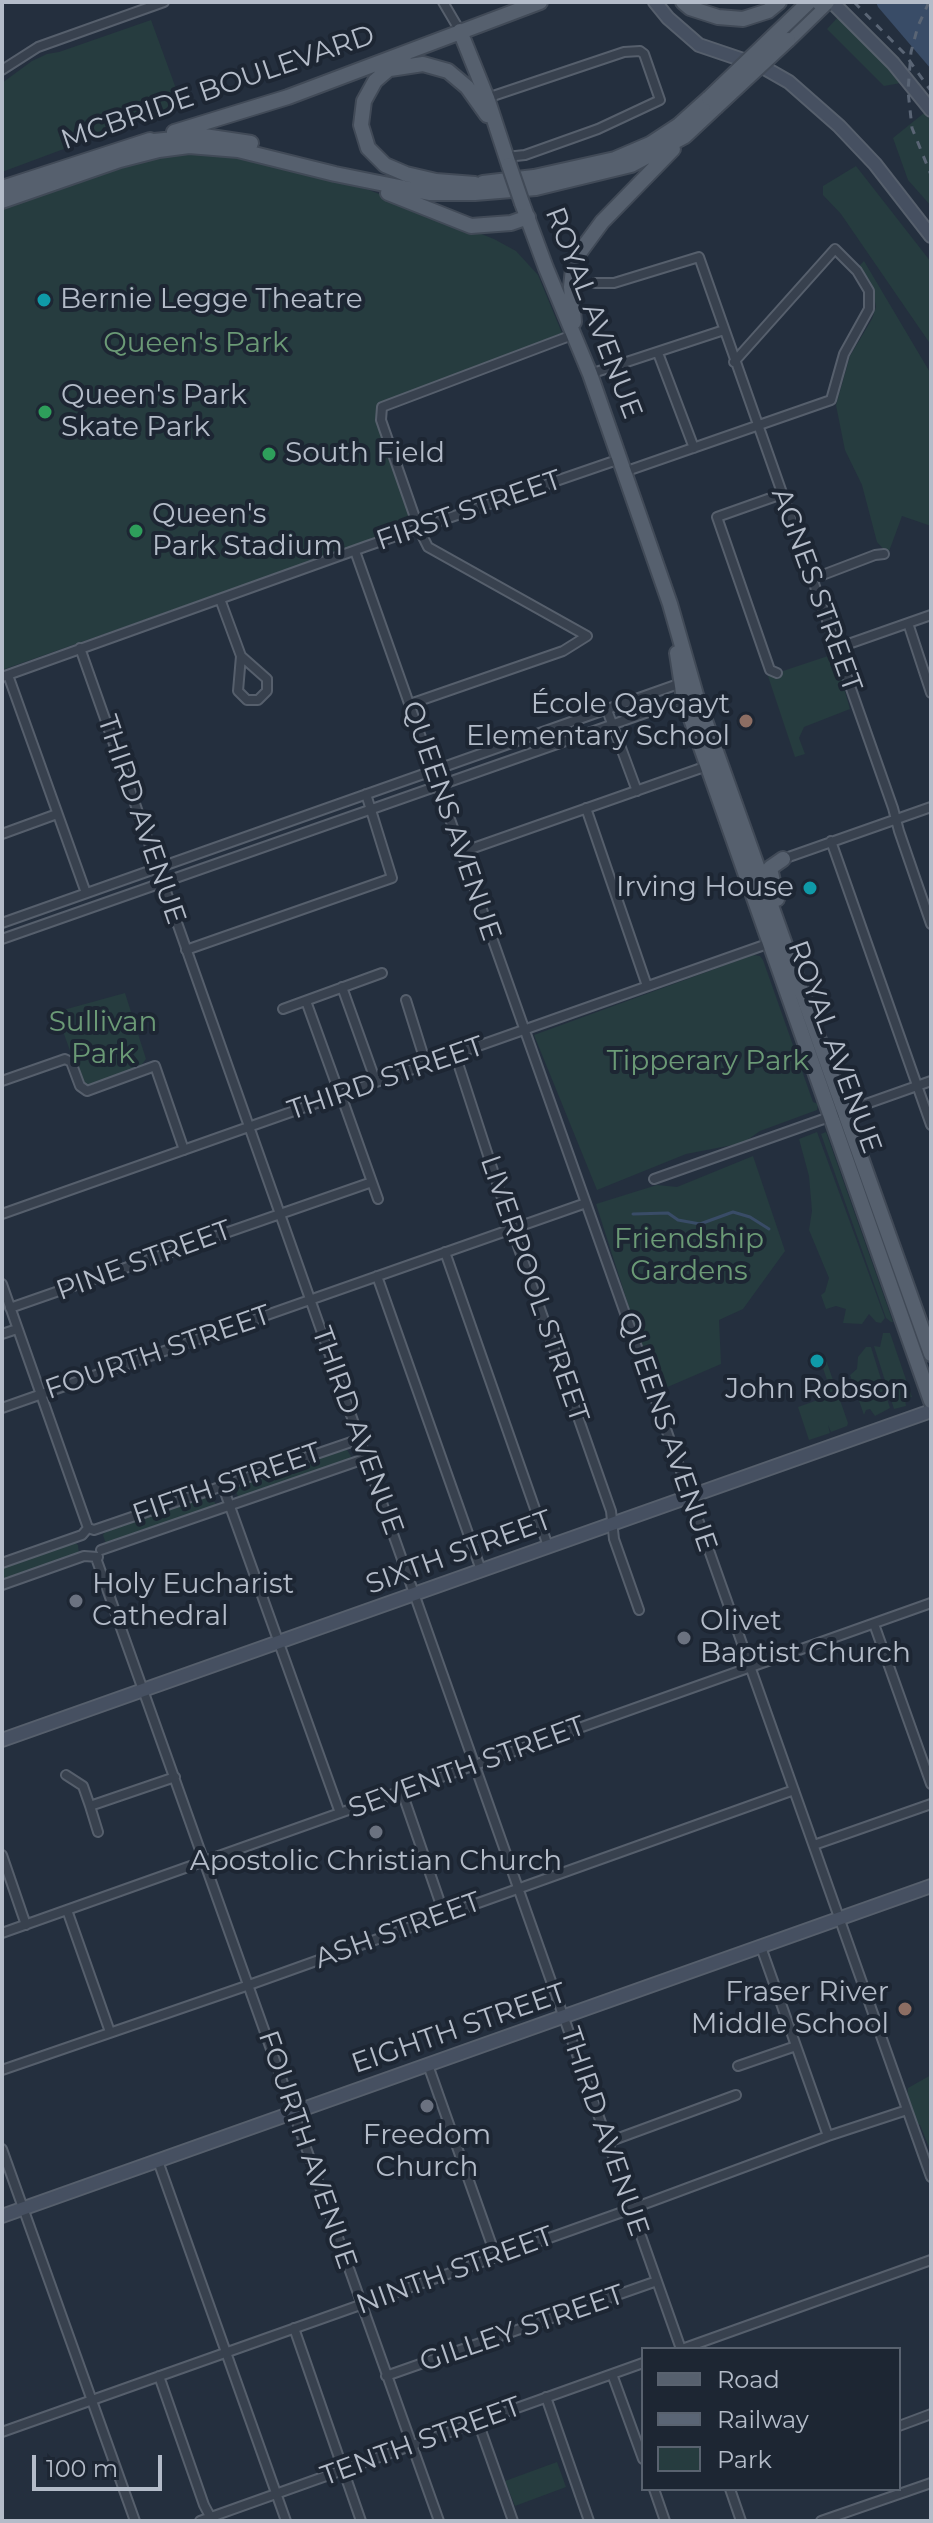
<!DOCTYPE html>
<meta charset="utf-8">
<style>
body{margin:0}
#map{position:relative;width:933px;height:2523px;overflow:hidden;background:#242f3e;font-family:Montserrat,sans-serif}
canvas{display:block}
.frame{position:absolute;inset:0;border:4px solid #b4bcc9;pointer-events:none}
.legend{position:absolute;left:641px;top:2347px;width:260px;height:144px;box-sizing:border-box;background:#1d2633;border:2px solid #59626f;margin:0;padding:10px 14px;list-style:none;font-size:24px;color:#b4bcc9}
.legend li{display:flex;align-items:center;gap:16px;height:40px}
.legend b{width:40px;border:2px solid #59626f}
.scale{position:absolute;left:32px;top:2455px;width:130px;height:36px;box-sizing:border-box;border:4px solid #b4bcc9;border-top:0;padding-left:10px;font-size:24px;line-height:28px;white-space:nowrap;color:#b4bcc9;-webkit-text-stroke:6px #1d2633;paint-order:stroke}
</style>
<div id="map">
<canvas width="933" height="2523"></canvas>
<div class="frame"></div>
<ul class="legend">
<li><b style="height:10px;background:#56606e"></b>Road</li>
<li><b style="height:10px;background:#5a6575"></b>Railway</li>
<li><b style="height:22px;background:#263c3f"></b>Park</li>
</ul>
<div class="scale">100 m</div>
</div>
<script>
const g = document.querySelector('canvas').getContext('2d');
g.lineJoin = 'round';
function fillPath(path, color) {
  g.fillStyle = color;
  g.fill(path, 'evenodd');
}
function toPath(rows) {
  const path = new Path2D();
  for (const r of rows) {
    path.moveTo(r[0], r[1]);
    for (let i = 2; i < r.length; i += 2) path.lineTo(r[i], r[i + 1]);
  }
  return path;
}
function stroke(path, color, width, dash) {
  g.strokeStyle = color;
  g.lineWidth = width;
  g.lineCap = dash ? 'butt' : 'round';
  g.setLineDash(dash || []);
  g.stroke(path);
}
function drawText(font, color, halo, rows, align = 'center') {
  g.font = font + ' Montserrat,sans-serif';
  g.lineWidth = 8;
  g.setLineDash([]);
  g.textBaseline = 'middle';
  g.strokeStyle = halo;
  g.fillStyle = color;
  for (const [text, x, y, turn = 0] of rows) {
    g.save();
    g.translate(x, y);
    g.rotate((+turn || 0) * Math.PI / 180);
    g.textAlign = isNaN(turn) ? turn : align;
    if (halo) g.strokeText(text, 0, 0);
    g.fillText(text, 0, 0);
    g.restore();
  }
}
fillPath(toPath([
 [838,17,871,49,901,83,884,86,827,29],
 [151,20,182,105,2,172,2,83,32,61,47,54,59,52],
 [924,113,931,120,931,206,908,180,893,138],
 [210,151,242,156,369,190,494,239,516,251,538,275,562,333,378,406,410,519,408,527,2,670,2,207,126,163,169,153],
 [856,166,931,262,931,345,841,214,823,195,823,186],
 [864,261,931,374,931,526,902,516,888,554,877,542,862,485,845,450,836,405,850,356,872,319,876,307,871,283,859,266],
 [834,654,850,709,804,727,799,738,805,754,795,757,767,673,775,678,777,673],
 [753,955,760,956,763,960,813,1102,818,1104,817,1110,760,1131,743,1143,686,1154,597,1190,534,1035],
 [125,993,146,1059,140,1067,86,1087,82,1084,56,1012],
 [817,1132,885,1318,881,1323,876,1322,869,1314,862,1324,843,1323,846,1309,836,1306,826,1309,821,1295,825,1292,829,1278,809,1230,812,1211,809,1176,799,1139],
 [826,1132,893,1322,891,1322,886,1318,821,1134],
 [753,1156,785,1251,743,1309,719,1320,721,1364,656,1392,596,1204,657,1185,677,1187],
 [883,1333,890,1333,912,1397,905,1399,906,1406,894,1409,874,1346,880,1347],
 [866,1347,871,1347,890,1408,875,1416,870,1409,866,1410,864,1415,850,1375,857,1369,858,1357],
 [826,1360,848,1423,847,1426,831,1432,828,1425,830,1433,809,1440,798,1407,829,1396,830,1389,821,1362],
 [345,1447,351,1456,348,1462,244,1497,238,1496,235,1490,240,1484],
 [209,1495,216,1504,213,1508,106,1544,103,1535,105,1532],
 [74,1542,78,1545,79,1554,2,1583,2,1568],
 [931,2075,931,2152,920,2125,915,2122,907,2097,908,2088],
 [557,2462,566,2487,515,2506,505,2481]
]), '#263c3f');
fillPath(toPath([
 [876,2,931,2,931,69,878,7]
]), '#394c67');
stroke(toPath([
 [633,1214,668,1213,678,1220,700,1224,733,1212,750,1217,769,1229]
]), '#394c67', 3);
const street = toPath([
 [443,2,460,31],
 [2,70,38,47,164,2],
 [487,98,624,52,640,51,644,54,660,100,598,129,525,155,506,157],
 [595,283,614,283,699,257,893,808,899,831,931,924],
 [658,353,694,448],
 [590,374,724,330],
 [624,472,831,400,844,354,869,309,869,291,857,271,835,249,734,362],
 [355,551,931,2177],
 [812,579,875,555,884,554],
 [220,599,241,656,267,679,267,691,258,700,247,700,238,691,241,656],
 [908,623,931,693],
 [80,648,681,2349],
 [837,648,931,615],
 [777,673,770,670,717,517,782,494],
 [8,675,86,893],
 [2,677,367,546,620,459],
 [410,704,563,651,587,636,428,547,419,529,381,420,382,407,575,334],
 [607,710,637,791],
 [586,808,647,986],
 [2,834,57,814],
 [831,841,931,1125],
 [462,852,707,766],
 [783,859,931,807],
 [2,923,684,682],
 [2,939,688,698],
 [186,950,392,878,366,794],
 [342,987,376,1082],
 [406,1000,426,1064],
 [306,1001,340,1095],
 [283,1009,382,973],
 [455,1054,512,1229,611,1511,614,1539,639,1610],
 [2,1081,65,1059,71,1062,80,1086,87,1091,155,1066,184,1150],
 [341,1095,378,1199],
 [654,1179,931,1081],
 [2,1214,770,943],
 [445,1252,548,1546],
 [377,1276,481,1570],
 [2,1284,88,1528],
 [10,1308,372,1182],
 [2,1334,17,1329],
 [2,1408,586,1203],
 [223,1487,340,1813],
 [101,1550,367,1458],
 [96,1558,439,2521],
 [2,1563,82,1535,88,1528,94,1530,360,1439],
 [2,1585,84,1556,98,1557],
 [874,1624,931,1784],
 [66,1775,83,1786,90,1806],
 [402,1792,444,1914],
 [98,1832,90,1806,175,1777],
 [814,1845,931,1804],
 [2,1855,26,1925],
 [67,1910,110,2032],
 [2,1933,931,1603],
 [761,1947,828,2136],
 [428,2065,496,2257],
 [738,2066,796,2046],
 [2,2070,249,1985,794,1790],
 [608,2142,736,2095],
 [2,2149,135,2521],
 [158,2161,286,2521],
 [294,2328,361,2521],
 [682,2349,931,2260],
 [612,2374,643,2459],
 [159,2376,204,2505,212,2520],
 [386,2376,657,2281],
 [546,2397,589,2521],
 [478,2422,513,2521],
 [899,2426,931,2414],
 [2,2432,631,2209,828,2136,907,2110],
 [654,2489,665,2521],
 [730,2489,741,2521],
 [200,2521,643,2363],
 [821,2521,931,2483]
]);
const secondary = toPath([
 [655,2,668,18,699,45,761,66,789,82,839,126,875,164,931,236],
 [832,2,893,63,931,110],
 [2,1740,931,1411],
 [2,2216,931,1886]
]);
const primary = toPath([
 [683,2,690,8,718,17,743,19,768,11,779,2],
 [460,31,487,98,509,165],
 [788,40,827,2],
 [404,56,375,81,364,101,361,125,368,148,385,165,406,174,436,181,475,184],
 [390,69,423,64,448,71,467,87,487,115],
 [174,132,288,97,540,2],
 [144,142,204,136,251,143],
 [483,183,534,177,615,159,650,144,679,125,709,98],
 [2,188,150,140],
 [388,193,471,226,511,223,528,217],
 [2,201,120,160,159,150,189,146,238,150,335,174,429,193,475,193,536,188,631,165,685,136,716,107],
 [522,203,546,268,590,374,670,604,696,695,931,1354],
 [574,322,571,287,574,260,602,222,673,149],
 [677,653,684,699,931,1401],
 [777,899,770,868,783,859]
]);
stroke(street, '#565f6c', 12);
stroke(secondary, '#565f6c', 16);
stroke(primary, '#414a57', 18);
stroke(street, '#38414e', 8);
stroke(secondary, '#465061', 12);
stroke(primary, '#56606e', 14);
stroke(toPath([
 [854,2,904,53,931,91],
 [929,2,918,26,911,52,908,91,912,128,931,175]
]), '#5a6575', 3, [8, 8]);
const primaryBridge = toPath([
 [709,98,809,2],
 [716,107,788,40],
 [509,165,522,203]
]);
stroke(primaryBridge, '#414a57', 18, []);
stroke(primaryBridge, '#56606e', 14);
for (const [x, y, r, color] of [
 [44,300,8,"#0f9aa8"],
 [45,412,8,"#2e9e5b"],
 [269,454,8,"#2e9e5b"],
 [136,531,8,"#2e9e5b"],
 [746,721,8,"#8d6e63"],
 [810,888,8,"#0f9aa8"],
 [817,1361,8,"#0f9aa8"],
 [76,1601,8,"#6b7280"],
 [684,1638,8,"#6b7280"],
 [376,1832,8,"#6b7280"],
 [905,2009,8,"#8d6e63"],
 [427,2106,8,"#6b7280"]
]) {
  const dot = new Path2D();
  dot.arc(x, y, r, 0, 2 * Math.PI);
  g.fillStyle = color;
  g.fill(dot);
  stroke(dot, '#1d2633', 3);
}
drawText('28px', '#b4bcc9', '#1d2633', [
 ["MCBRIDE BOULEVARD",218,88,-19],
 ["ROYAL AVENUE",593,313,69],
 ["FIRST STREET",469,511,-19],
 ["AGNES STREET",816,590,70],
 ["THIRD AVENUE",141,820,71],
 ["QUEENS AVENUE",451,821,71],
 ["ROYAL AVENUE",834,1047,70],
 ["THIRD STREET",386,1079,-19],
 ["PINE STREET",144,1261,-20],
 ["LIVERPOOL STREET",534,1289,71],
 ["FOURTH STREET",158,1353,-19],
 ["THIRD AVENUE",357,1431,70],
 ["QUEENS AVENUE",667,1432,71],
 ["FIFTH STREET",227,1484,-19],
 ["SIXTH STREET",459,1553,-20],
 ["SEVENTH STREET",467,1768,-20],
 ["ASH STREET",398,1931,-20],
 ["EIGHTH STREET",459,2029,-19],
 ["THIRD AVENUE",604,2132,71],
 ["FOURTH AVENUE",307,2150,71],
 ["NINTH STREET",455,2271,-20],
 ["GILLEY STREET",522,2329,-19],
 ["TENTH STREET",421,2442,-20]
]);
drawText('28px', '#b4bcc9', '#1d2633', [
 ["Bernie Legge Theatre",60,300],
 ["Queen's Park",61,396],
 ["Skate Park",61,428],
 ["South Field",285,454],
 ["Queen's",152,515],
 ["Park Stadium",152,547],
 ["École Qayqayt",730,705,"right"],
 ["Elementary School",730,737,"right"],
 ["Irving House",794,888,"right"],
 ["John Robson",817,1390,"center"],
 ["Holy Eucharist",92,1585],
 ["Cathedral",92,1617],
 ["Olivet",700,1622],
 ["Baptist Church",700,1654],
 ["Apostolic Christian Church",376,1862,"center"],
 ["Fraser River",889,1993,"right"],
 ["Middle School",889,2025,"right"],
 ["Freedom",427,2136,"center"],
 ["Church",427,2168,"center"]
], 'left');
drawText('28px', '#6b9a76', '#1d2633', [
 ["Queen's Park",196,344],
 ["Sullivan",103,1023],
 ["Park",103,1055],
 ["Tipperary Park",708,1062],
 ["Friendship",689,1240],
 ["Gardens",689,1272]
]);
</script>
